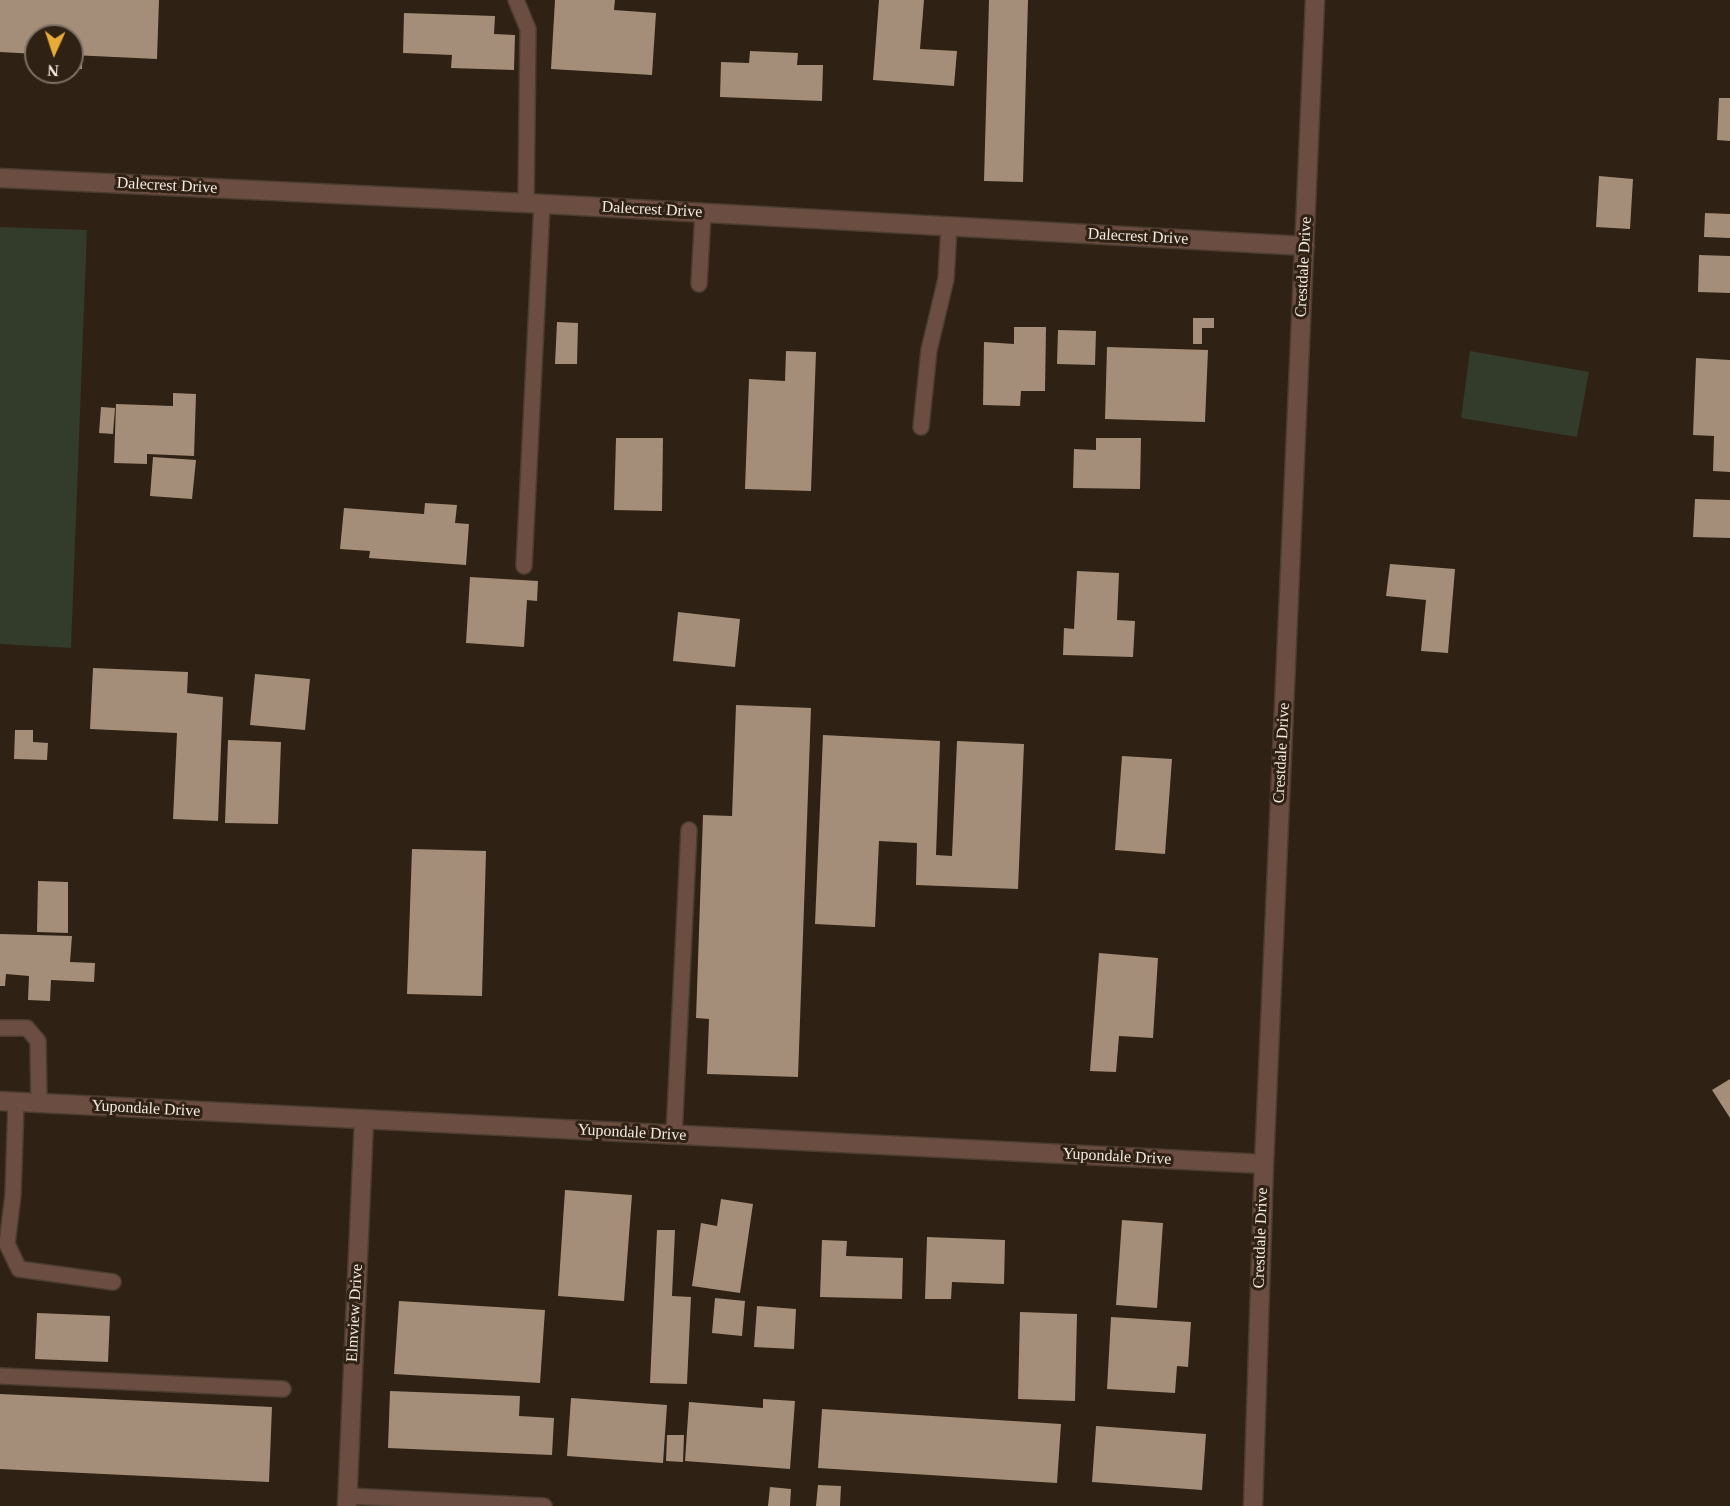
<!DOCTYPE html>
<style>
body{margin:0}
#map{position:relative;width:1730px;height:1506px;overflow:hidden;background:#2f2113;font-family:Georgia,serif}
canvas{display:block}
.north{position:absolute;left:24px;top:24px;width:60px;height:60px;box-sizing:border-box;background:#2f2113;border:2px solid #7d7165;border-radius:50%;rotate:183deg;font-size:16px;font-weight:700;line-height:24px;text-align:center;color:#f3e9e0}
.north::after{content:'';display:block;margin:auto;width:21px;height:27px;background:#e9ab38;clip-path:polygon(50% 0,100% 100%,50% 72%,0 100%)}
</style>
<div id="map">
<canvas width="1730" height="1506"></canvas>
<div class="north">N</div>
</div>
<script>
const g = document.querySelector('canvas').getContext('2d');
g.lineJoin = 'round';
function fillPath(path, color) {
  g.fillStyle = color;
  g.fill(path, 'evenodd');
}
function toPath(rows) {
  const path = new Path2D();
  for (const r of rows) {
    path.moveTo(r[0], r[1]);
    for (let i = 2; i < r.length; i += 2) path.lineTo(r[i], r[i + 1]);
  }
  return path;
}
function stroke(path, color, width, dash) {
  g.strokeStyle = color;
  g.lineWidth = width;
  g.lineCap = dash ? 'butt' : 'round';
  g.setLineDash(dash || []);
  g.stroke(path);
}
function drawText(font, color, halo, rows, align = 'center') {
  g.font = font + ' Georgia,serif';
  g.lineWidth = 6;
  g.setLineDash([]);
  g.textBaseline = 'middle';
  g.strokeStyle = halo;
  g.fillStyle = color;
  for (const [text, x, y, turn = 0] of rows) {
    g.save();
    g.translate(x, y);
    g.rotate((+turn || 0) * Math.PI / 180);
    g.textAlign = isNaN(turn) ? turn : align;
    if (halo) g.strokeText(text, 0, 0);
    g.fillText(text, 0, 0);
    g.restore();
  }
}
fillPath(toPath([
 [0,227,87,230,71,648,0,644],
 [1470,351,1589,372,1577,437,1461,418]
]), '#333b2b');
fillPath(toPath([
 [0,0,159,0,157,59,72,55,72,36,36,36,36,54,0,52],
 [555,0,615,0,614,10,656,13,652,75,551,69],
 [879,0,924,0,920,49,957,51,954,86,873,80],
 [989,0,1028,0,1023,182,984,181],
 [404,13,495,16,494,34,515,35,514,70,451,68,452,55,403,53],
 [750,51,798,53,797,65,823,65,822,101,720,97,721,62,749,63],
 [72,56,82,56,82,69,72,69],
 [1719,98,1730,98,1730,141,1717,140],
 [1599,176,1633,179,1630,229,1596,227],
 [1705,213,1730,214,1730,238,1704,237],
 [1699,255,1730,256,1730,293,1698,292],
 [1193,318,1214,318,1214,328,1202,328,1202,344,1193,344],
 [557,322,578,323,577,364,555,364],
 [1014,327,1046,327,1045,391,1021,391,1020,406,983,405,984,342,1014,344],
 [1058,330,1096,331,1095,365,1057,364],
 [1107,347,1208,350,1205,422,1105,419],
 [786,351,816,352,811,491,745,489,749,379,785,381],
 [1696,358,1730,360,1730,472,1713,471,1714,436,1693,435],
 [173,393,196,394,194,456,147,454,147,464,114,463,116,404,173,406],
 [101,407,115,408,113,434,99,433],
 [616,438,663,438,662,511,614,510],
 [1096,438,1141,438,1140,489,1073,488,1074,449,1096,450],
 [153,457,196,460,192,499,150,496],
 [1695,499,1730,500,1730,538,1693,537],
 [425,503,457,505,455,523,469,524,466,565,369,558,370,551,340,549,344,508,424,514],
 [1390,564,1455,569,1448,653,1421,651,1426,600,1386,596],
 [1077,571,1119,573,1117,620,1135,621,1133,657,1063,655,1064,628,1074,629],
 [470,577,538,581,537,601,527,600,524,647,466,643],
 [678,612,740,619,735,667,673,661],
 [93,668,188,672,187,693,223,697,218,821,173,819,177,733,90,729],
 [255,674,310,679,305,730,250,725],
 [736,705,811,708,798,1077,707,1074,709,1019,696,1018,703,815,732,816],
 [15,730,33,730,33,742,48,743,47,760,14,759],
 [823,735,940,741,936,855,952,856,957,741,1024,744,1018,889,916,885,917,843,879,841,875,927,815,924],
 [228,740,281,742,278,824,225,823],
 [1122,756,1172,759,1165,854,1115,850],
 [412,849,486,851,482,996,407,994],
 [38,881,68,882,68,933,37,932],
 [0,934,72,936,70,962,95,963,94,982,51,980,50,1001,28,1000,29,976,6,974,5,986,0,986],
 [1099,953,1158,958,1153,1038,1119,1036,1116,1072,1090,1071],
 [1730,1079,1730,1118,1712,1090],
 [565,1190,632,1195,624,1301,558,1296],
 [721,1199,753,1204,740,1293,692,1286,701,1223,717,1226],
 [1122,1220,1163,1223,1157,1308,1116,1305],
 [657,1230,675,1230,672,1296,691,1297,687,1384,650,1383],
 [927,1237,1005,1240,1004,1284,952,1282,951,1299,925,1299],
 [822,1240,847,1241,846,1256,903,1258,902,1299,820,1297],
 [715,1298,745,1301,742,1336,712,1333],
 [399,1301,545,1310,540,1383,394,1374],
 [757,1306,796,1309,794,1349,754,1347],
 [1020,1312,1077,1314,1075,1401,1018,1399],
 [37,1313,110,1316,108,1362,35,1359],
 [1111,1317,1191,1322,1188,1367,1177,1366,1175,1393,1107,1389],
 [390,1391,520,1396,519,1416,554,1418,552,1455,388,1448],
 [0,1394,272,1407,269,1482,0,1469],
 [571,1398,667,1405,663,1463,567,1456],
 [763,1399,795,1401,790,1469,685,1461,689,1402,763,1408],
 [822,1409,1061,1424,1057,1483,818,1468],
 [1096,1426,1206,1434,1202,1490,1092,1482],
 [667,1435,684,1435,683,1462,666,1461],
 [818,1485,841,1486,840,1506,816,1506],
 [770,1487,791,1489,790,1506,768,1506]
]), '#a48e79');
const service = toPath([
 [516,0,528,29,526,203],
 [699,284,703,213],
 [921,427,929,350,946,279,949,226],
 [524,566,542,204],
 [0,1028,27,1028,38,1041,39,1103],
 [16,1102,13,1195,7,1244,19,1269,113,1282],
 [674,1135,689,830],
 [0,1376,283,1389],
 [348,1496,544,1506]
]);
const minor = toPath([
 [0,178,526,203,1305,246],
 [0,1101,1264,1164],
 [347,1506,364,1120]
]);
const tertiary = toPath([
 [1253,1506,1264,1164,1315,0]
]);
stroke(service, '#4a3d30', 18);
stroke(minor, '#4a3d30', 21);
stroke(tertiary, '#4a3d30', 21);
stroke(service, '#6b4d41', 15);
stroke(minor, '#6b4d41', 18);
stroke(tertiary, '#6b4d41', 18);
drawText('16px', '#f3e9e0', '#2f2113', [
 ["Dalecrest Drive",167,186,3],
 ["Dalecrest Drive",652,210,3],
 ["Dalecrest Drive",1138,237,3],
 ["Crestdale Drive",1304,267,-87],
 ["Crestdale Drive",1282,753,-87],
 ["Yupondale Drive",146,1109,3],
 ["Yupondale Drive",632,1133,3],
 ["Yupondale Drive",1117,1157,3],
 ["Crestdale Drive",1261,1238,-88],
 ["Elmview Drive",355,1313,-87]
]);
</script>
